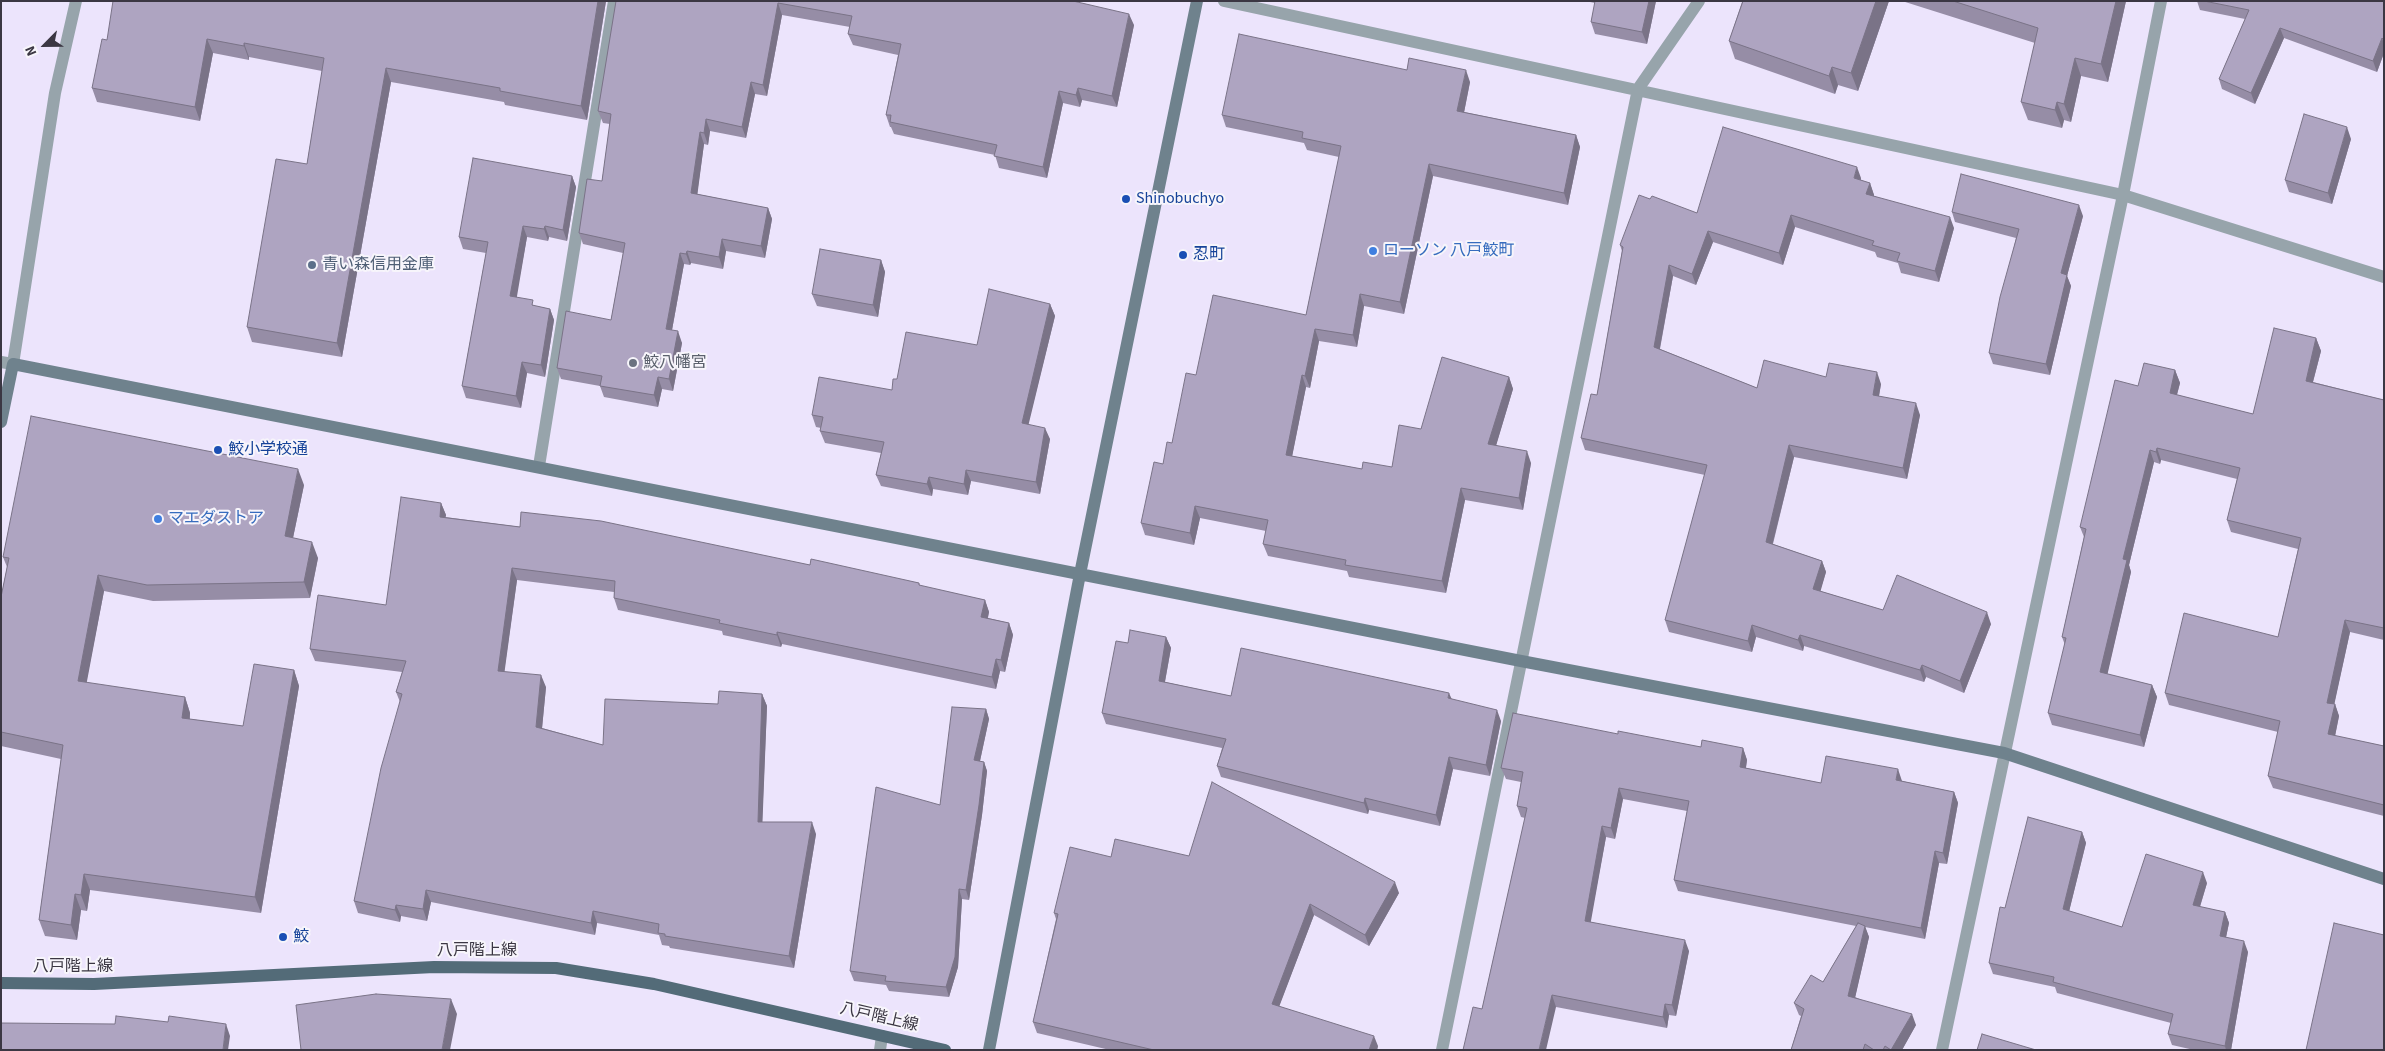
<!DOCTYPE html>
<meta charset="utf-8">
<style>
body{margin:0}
#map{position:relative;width:2385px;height:1051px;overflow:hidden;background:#ece4fc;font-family:"Source Sans 3",sans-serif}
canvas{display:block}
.frame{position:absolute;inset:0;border:2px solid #3b3743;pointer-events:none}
.north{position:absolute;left:20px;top:20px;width:50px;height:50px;-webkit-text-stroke:4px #f7f5fb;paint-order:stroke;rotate:247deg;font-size:14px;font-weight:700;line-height:20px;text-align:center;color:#3b3743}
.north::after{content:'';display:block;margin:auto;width:18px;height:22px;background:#3b3743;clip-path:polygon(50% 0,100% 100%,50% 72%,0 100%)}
</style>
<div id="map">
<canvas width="2385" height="1051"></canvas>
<div class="frame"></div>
<div class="north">N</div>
</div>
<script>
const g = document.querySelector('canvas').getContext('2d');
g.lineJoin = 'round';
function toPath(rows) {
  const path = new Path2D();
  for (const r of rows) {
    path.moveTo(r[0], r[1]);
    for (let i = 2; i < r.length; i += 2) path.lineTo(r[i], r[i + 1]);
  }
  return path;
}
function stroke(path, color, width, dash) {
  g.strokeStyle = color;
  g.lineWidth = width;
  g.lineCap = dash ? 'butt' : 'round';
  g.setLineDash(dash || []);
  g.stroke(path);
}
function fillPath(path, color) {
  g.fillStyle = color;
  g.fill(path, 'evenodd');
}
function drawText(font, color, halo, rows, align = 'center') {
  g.font = font + ' "Source Sans 3","Noto Sans JP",sans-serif';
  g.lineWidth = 4;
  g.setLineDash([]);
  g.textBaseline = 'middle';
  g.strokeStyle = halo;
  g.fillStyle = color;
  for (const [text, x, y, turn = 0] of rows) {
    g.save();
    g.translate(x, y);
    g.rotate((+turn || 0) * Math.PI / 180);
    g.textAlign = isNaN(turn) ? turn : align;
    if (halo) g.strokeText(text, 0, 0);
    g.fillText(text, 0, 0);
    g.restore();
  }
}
stroke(toPath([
 [880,1050,882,1036]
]), '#97a4ab', 12);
stroke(toPath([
 [1224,1,2123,195,2384,277],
 [1,362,13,364,55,93,76,1],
 [539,466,614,1],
 [1442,1050,1638,89,1699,1],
 [1942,1050,2123,195,2161,1]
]), '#97a4ab', 12);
stroke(toPath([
 [1,422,13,364,1521,661,2004,753,2384,879],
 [989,1050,1080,574,1197,1]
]), '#6f828d', 12);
stroke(toPath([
 [1,983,94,984,434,967,556,968,654,984,945,1050]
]), '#536b78', 12);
fillPath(toPath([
 [606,1,587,120,505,105,504,102,391,82,342,357,252,342,247,327,307,164,322,71,249,57,249,60,213,53,200,121,97,102,92,88,107,40],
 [616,1,1073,1,1134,25,1117,107,1082,100,1080,107,1063,103,1047,178,999,168,995,155,894,134,891,127,890,127,886,115,898,55,853,45,848,34,850,27,782,15,767,96,755,94,746,138,710,131,708,145,704,144,697,194,768,208,772,219,765,258,726,251,723,269,691,263,690,265,684,264,672,330,682,343,673,391,662,389,658,407,604,397,600,386,561,379,557,368,611,320,623,253,583,244,579,233,602,181,610,124,603,123,598,111],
 [1585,1,1656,1,1647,44,1595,34,1591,22,1595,3],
 [1741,1,1889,1,1858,91,1838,85,1835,94,1735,59,1729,41,1742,2],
 [1902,1,2126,1,2108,82,2081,76,2071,122,2064,120,2062,128,2028,120,2021,102,2035,43],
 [2197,1,2384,1,2384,53,2377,72,2284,38,2255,104,2222,89,2219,79,2245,19,2200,10],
 [1407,70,1470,82,1464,112,1576,135,1580,147,1568,205,1433,176,1404,314,1364,306,1357,347,1319,341,1310,388,1306,387,1292,456,1362,469,1392,467,1421,429,1509,377,1513,389,1496,445,1531,463,1523,510,1465,500,1446,593,1349,577,1347,571,1268,556,1263,544,1266,531,1200,518,1194,545,1145,535,1141,523,1163,464,1172,443,1196,375,1306,315,1339,157,1307,150,1304,143,1226,127,1222,115],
 [2351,139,2332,204,2289,192,2285,180],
 [572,176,576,187,567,241,549,237,548,241,527,237,516,297,535,306,550,309,554,320,545,377,527,373,521,408,466,398,462,386,486,253,463,249,459,237],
 [1861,178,1861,180,1870,183,1874,195,1874,196,1954,228,1939,282,1901,273,1898,263,1877,257,1875,252,1795,227,1783,265,1713,242,1696,285,1673,276,1660,349,1757,388,1826,377,1881,384,1879,396,1920,415,1907,479,1794,457,1773,544,1822,561,1826,572,1820,591,1883,610,1991,624,1964,693,1926,677,1924,682,1804,646,1803,651,1756,637,1752,652,1669,632,1665,620,1705,475,1585,450,1581,438,1597,395,1622,251,1620,245,1650,199,1697,213],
 [1952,212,2083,216,2067,276,2071,286,2050,375,1993,364,1989,353,2016,238,1955,222],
 [881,260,885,272,878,317,817,306,812,294],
 [1050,304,1055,316,1028,424,1050,439,1040,494,971,481,968,495,933,489,932,496,881,486,876,475,881,453,825,443,820,431,821,428,816,427,812,415,892,390,897,379,977,345],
 [2316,338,2321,351,2313,382,2384,400,2384,640,2350,632,2334,704,2335,704,2339,716,2335,736,2384,746,2384,816,2273,788,2268,776,2278,732,2169,705,2165,693,2278,637,2298,549,2231,532,2227,520,2237,479,2161,460,2160,464,2154,462,2129,565,2131,572,2107,674,2152,685,2157,697,2144,747,2052,725,2048,713,2065,645,2062,637,2084,537,2080,527,2138,386,2175,370,2180,383,2177,395,2253,414],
 [304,485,293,538,318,558,310,598,153,601,104,591,86,683,185,697,190,713,190,719,243,726,294,670,299,686,261,913,90,890,87,911,81,910,77,940,45,936,39,920,61,759,1,746,1,597,7,567,3,557],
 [441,503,446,515,445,517,810,565,919,583,920,586,985,600,989,612,988,618,1009,623,1013,635,1005,672,1000,671,996,689,782,644,781,647,723,635,722,631,618,610,614,598,614,592,517,580,504,672,546,687,542,728,603,745,718,704,762,694,767,706,762,822,816,834,794,968,670,948,669,946,662,945,659,935,597,923,595,935,431,902,427,921,401,916,400,922,358,913,354,901,400,702,396,692,402,672,315,661,310,649,386,605],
 [1166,637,1171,648,1165,682,1231,696,1452,699,1501,721,1490,776,1453,769,1440,826,1369,810,1368,814,1221,777,1217,766,1222,748,1106,724,1102,713,1128,643],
 [986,709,989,719,980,761,984,762,987,771,982,815,969,900,962,899,958,967,949,997,889,991,886,985,854,981,850,971,940,805],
 [1618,734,1701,747,1743,748,1747,760,1746,768,1821,783,1902,781,1954,792,1958,803,1947,864,1939,863,1925,939,1865,927,1869,937,1855,997,1916,1025,1902,1050,1791,1050,1801,1016,1799,1015,1794,1003,1823,982,1856,926,1678,891,1674,880,1687,811,1623,799,1615,839,1606,837,1590,922,1689,951,1676,1016,1669,1015,1667,1028,1556,1007,1482,1009,1525,818,1521,817,1517,806,1521,782,1506,779,1501,768],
 [2082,832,2086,843,2069,911,2122,927,2207,883,2200,907,2225,912,2229,923,2226,937,2248,952,2231,1050,2194,1050,2172,1045,2168,1034,2171,1023,2057,993,2055,987,1993,974,1989,963,2005,908],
 [1189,856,1399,893,1369,946,1314,915,1279,1006,1378,1046,1377,1050,1110,1050,1037,1033,1033,1022,1056,919,1054,913,1111,857]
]), '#968da6');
fillPath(toPath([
 [598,1,606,1,587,120,581,106],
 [1649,1,1656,1,1647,44,1642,32],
 [1876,1,1889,1,1858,91,1851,73],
 [2116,1,2126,1,2108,82,2101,64],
 [778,3,782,15,767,96,763,85],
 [1129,14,1134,25,1117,107,1112,96],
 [2280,28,2284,38,2255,104,2251,93],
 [2382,38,2384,44,2384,53,2377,72,2373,61],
 [207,39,213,53,200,121,195,107],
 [244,43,249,57,249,60,244,46],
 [2075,58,2081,76,2071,122,2064,104],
 [1832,67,1838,85,1835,94,1829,76],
 [386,68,391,82,342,357,337,343],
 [1466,70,1470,82,1462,123,1457,111],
 [751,82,755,94,746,138,742,127],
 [1078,88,1082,100,1080,107,1076,95],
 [1059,91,1063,103,1047,178,1043,167],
 [2057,102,2064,120,2062,128,2055,110],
 [706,119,710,131,708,145,704,133],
 [2347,127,2351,139,2332,204,2328,193],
 [700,132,704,144,696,205,691,193],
 [1576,135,1580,147,1568,205,1564,193],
 [1429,164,1433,176,1404,314,1400,302],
 [1857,167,1861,178,1858,190,1854,178],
 [572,176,576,187,567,241,563,230],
 [1870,183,1874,195,1871,206,1866,194],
 [2079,205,2083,216,2067,276,2071,286,2050,375,2046,364,2061,273],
 [768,208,772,219,765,258,761,246],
 [1791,215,1795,227,1783,265,1779,253],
 [1950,217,1954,228,1939,282,1935,271],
 [523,226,527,237,515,308,510,296],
 [545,226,549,237,548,241,544,229],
 [1708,231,1713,242,1696,285,1692,274],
 [722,239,726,251,723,269,719,257],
 [687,251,691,263,690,265,686,254],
 [680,253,684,264,670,341,666,329],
 [881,260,885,272,878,317,873,305],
 [1669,265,1673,276,1658,358,1654,347],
 [1360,294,1364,306,1357,347,1353,335],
 [1050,304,1055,316,1026,435,1022,423],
 [550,309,554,320,545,377,541,365],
 [1315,329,1319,341,1310,388,1305,376],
 [678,331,682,343,673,391,669,379],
 [2316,338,2321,351,2310,393,2306,381],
 [522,362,527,373,521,408,516,396],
 [2175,370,2180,383,2174,405,2170,393],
 [1877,372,1881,384,1877,407,1873,395],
 [1302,375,1306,387,1290,467,1286,455],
 [658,377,662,389,658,407,654,395],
 [1509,377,1513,389,1493,456,1488,444],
 [1916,403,1920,415,1907,479,1903,468],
 [1045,428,1050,439,1040,494,1036,482],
 [1789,445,1794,457,1770,554,1766,542],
 [2157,448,2161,460,2160,464,2156,452],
 [2150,450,2154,462,2129,565,2131,572,2105,685,2100,672,2123,559],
 [1527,451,1531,463,1523,510,1519,498],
 [298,469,304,485,290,552,285,536],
 [966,470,971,481,968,495,964,484],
 [929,477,933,489,932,496,927,484],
 [1461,488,1465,500,1446,593,1442,581],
 [441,503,446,515,444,529,440,517],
 [1195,506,1200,518,1194,545,1190,533],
 [312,542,318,558,310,598,304,582],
 [1822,561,1826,572,1818,600,1813,589],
 [512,568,517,580,503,683,498,671],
 [98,575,104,591,84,697,78,681],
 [985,600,989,612,985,629,981,617],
 [1987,612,1991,624,1964,693,1960,681],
 [2345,620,2350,632,2332,715,2327,703],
 [1009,623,1013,635,1005,672,1001,660],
 [1752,625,1756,637,1752,652,1748,641],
 [777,632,782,644,781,647,777,635],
 [1800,635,1804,646,1803,651,1798,640],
 [1166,637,1171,648,1163,692,1159,681],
 [996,659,1000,671,996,689,992,677],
 [1922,665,1926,677,1924,682,1920,670],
 [294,670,299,686,261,913,255,897],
 [541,675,546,687,541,739,536,727],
 [2152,685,2157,697,2144,747,2140,735],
 [1449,693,1454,704,1448,698],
 [762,694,767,706,762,834,758,822],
 [185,697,190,713,188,734,182,718],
 [2335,704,2339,716,2333,746,2328,734],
 [986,709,989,719,978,770,974,760],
 [1497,710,1501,721,1490,776,1486,765],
 [1743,748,1747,760,1744,779,1740,767],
 [1449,757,1453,769,1440,826,1436,815],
 [984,762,987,771,982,815,969,900,966,890],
 [1898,769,1902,781,1900,792,1896,780],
 [1619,788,1623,799,1615,839,1611,828],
 [1954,792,1958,803,1947,864,1943,853],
 [1365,798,1369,810,1368,814,1364,803],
 [812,822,816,834,794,968,789,956],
 [1602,826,1606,837,1589,932,1585,921],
 [2082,832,2086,843,2067,920,2063,909],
 [1935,851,1939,863,1925,939,1921,928],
 [2203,872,2207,883,2197,916,2193,905],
 [84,874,90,890,87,911,81,895],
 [1395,882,1399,893,1369,946,1365,935],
 [959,889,962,899,958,967,949,997,946,987],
 [426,890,431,902,427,921,423,909],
 [75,894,81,910,77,940,71,925],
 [1310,904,1314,915,1276,1015,1272,1004],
 [396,905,401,916,400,922,395,910],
 [593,911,597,923,595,935,591,923],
 [2225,912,2229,923,2224,947,2220,936],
 [1865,926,1869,937,1853,1007,1848,996],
 [1685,940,1689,951,1676,1016,1672,1005],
 [2244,941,2248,952,2231,1050,2226,1050,2225,1046],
 [1552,995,1556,1007,1546,1050,1539,1050],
 [451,999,457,1014,450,1050,442,1050],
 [1665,1004,1669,1015,1667,1028,1663,1017],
 [1912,1014,1916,1025,1902,1050,1891,1050],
 [226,1024,230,1036,228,1050,223,1050],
 [1374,1036,1378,1046,1377,1050,1369,1050]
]), '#7a7387');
const building = toPath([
 [113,1,598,1,581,106,500,91,500,88,386,68,337,343,247,327,276,159,307,164,324,58,244,43,244,46,207,39,195,107,92,88,102,39,107,40,113,1],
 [616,1,1073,1,1129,14,1112,96,1078,88,1076,95,1059,91,1043,167,994,156,997,145,890,122,891,115,886,115,901,44,848,34,852,16,778,3,763,85,751,82,742,127,706,119,704,133,700,132,691,193,768,208,761,246,722,239,719,257,687,251,686,254,680,253,666,329,678,331,669,379,658,377,654,395,600,386,602,376,557,368,566,311,611,320,625,243,579,233,587,179,602,181,611,114,598,111,616,1],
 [1595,1,1649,1,1642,32,1591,22,1595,1],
 [1743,1,1876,1,1851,73,1832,67,1829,76,1729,41,1743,1],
 [1953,1,2116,1,2101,64,2075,58,2064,104,2057,102,2055,110,2021,102,2038,28,1953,1],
 [2204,1,2384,1,2384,38,2383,39,2382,38,2373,61,2280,28,2251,93,2219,79,2249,10,2204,1],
 [1239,34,1407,70,1409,58,1466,70,1457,111,1576,135,1564,193,1429,164,1400,302,1360,294,1353,335,1315,329,1305,376,1302,375,1286,455,1362,469,1363,462,1392,467,1399,425,1421,429,1442,357,1509,377,1488,444,1527,451,1519,498,1461,488,1442,581,1345,565,1346,560,1263,544,1268,520,1195,506,1190,533,1141,523,1154,462,1163,464,1167,442,1172,443,1186,373,1196,375,1213,295,1306,315,1341,146,1302,138,1303,132,1222,115,1239,34],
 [2304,114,2347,127,2328,193,2285,180,2304,114],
 [1723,127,1857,167,1854,178,1870,183,1866,194,1950,217,1935,271,1897,261,1900,253,1872,245,1874,241,1791,215,1779,253,1708,231,1692,274,1669,265,1654,347,1757,388,1764,360,1826,377,1829,363,1877,372,1873,395,1916,403,1903,468,1789,445,1766,542,1822,561,1813,589,1883,610,1897,575,1987,612,1960,681,1922,665,1920,670,1800,635,1798,640,1752,625,1748,641,1665,620,1707,465,1581,438,1591,394,1597,395,1623,247,1620,245,1639,195,1650,199,1652,196,1697,213,1723,127],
 [473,158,572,176,563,230,545,226,544,229,523,226,510,296,533,300,532,305,550,309,541,365,522,362,516,396,462,386,488,242,459,237,473,158],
 [1961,174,2079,205,2061,273,2067,275,2046,364,1989,353,2000,297,2019,229,1952,212,1961,174],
 [820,249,881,260,873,305,812,294,820,249],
 [989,289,1050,304,1022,423,1045,428,1036,482,966,470,964,484,929,477,927,484,876,475,884,442,820,431,823,417,812,415,819,377,892,390,893,379,897,379,906,332,977,345,989,289],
 [2274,328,2316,338,2306,381,2384,400,2384,628,2345,620,2327,703,2335,704,2328,734,2384,746,2384,805,2268,776,2280,721,2165,693,2184,613,2278,637,2301,538,2227,520,2240,468,2157,448,2156,452,2150,450,2123,559,2127,560,2100,672,2152,685,2140,735,2048,713,2066,638,2062,637,2086,529,2080,527,2115,380,2138,386,2144,363,2175,370,2170,393,2253,414,2274,328],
 [31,416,298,469,285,536,312,542,304,582,147,585,98,575,78,681,185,697,182,718,243,726,254,664,294,670,255,897,84,874,81,895,75,894,71,925,39,920,63,745,1,732,1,597,9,558,3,557,31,416],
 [401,497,441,503,440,517,520,527,521,512,601,521,810,565,811,559,919,583,919,585,985,600,981,617,1009,623,1001,660,996,659,992,677,777,632,777,635,719,623,720,620,614,598,615,581,512,568,498,671,541,675,536,727,603,745,605,699,718,704,719,691,762,694,758,822,812,822,789,956,665,936,665,934,658,933,659,924,593,911,591,923,426,890,423,909,396,905,395,910,354,901,381,768,402,694,396,692,406,661,310,649,318,595,386,605,401,497],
 [1130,630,1166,637,1159,681,1231,696,1241,648,1449,693,1448,698,1497,710,1486,765,1449,757,1436,815,1365,798,1364,803,1217,766,1226,739,1102,713,1116,641,1128,643,1130,630],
 [952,707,986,709,974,760,984,762,979,805,966,890,959,889,955,957,946,987,885,981,886,976,850,971,876,787,940,805,952,707],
 [1513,713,1618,734,1618,731,1701,747,1702,740,1743,748,1740,767,1821,783,1826,756,1898,769,1896,780,1954,792,1943,853,1935,851,1921,928,1674,880,1689,801,1619,788,1611,828,1602,826,1585,921,1685,940,1672,1005,1665,1004,1663,1017,1552,995,1539,1050,1463,1050,1473,1007,1482,1009,1527,808,1517,806,1523,772,1501,768,1513,713],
 [1212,782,1395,882,1365,935,1310,904,1272,1004,1374,1036,1369,1050,1154,1050,1033,1022,1058,914,1054,913,1070,847,1111,857,1115,839,1189,856,1212,782],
 [2028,817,2082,832,2063,909,2122,927,2146,854,2203,872,2193,905,2225,912,2220,936,2244,941,2225,1046,2168,1034,2173,1014,2053,982,2054,977,1989,963,2000,907,2005,908,2028,817],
 [1858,923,1865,926,1848,996,1912,1014,1891,1050,1885,1046,1883,1050,1874,1050,1865,1044,1863,1050,1791,1050,1804,1009,1794,1003,1811,975,1823,982,1858,923],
 [2334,923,2384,935,2384,1050,2306,1050,2334,923],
 [376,994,451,999,442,1050,301,1050,296,1005,376,994],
 [116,1016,168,1022,169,1016,226,1024,223,1050,1,1050,1,1023,115,1024,116,1016],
 [1982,1034,2036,1050,1977,1050,1982,1034]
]);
fillPath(building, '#aea4c1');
stroke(building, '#7a7387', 1);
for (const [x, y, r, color] of [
 [1126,199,5,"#1a4fb4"],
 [1373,251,5,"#3f7fe0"],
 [1183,255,5,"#1a4fb4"],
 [312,265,5,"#5c6f8a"],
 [633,363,5,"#6b7280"],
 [218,450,5,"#1a4fb4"],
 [158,519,5,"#3f7fe0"],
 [283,937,5,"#1a4fb4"]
]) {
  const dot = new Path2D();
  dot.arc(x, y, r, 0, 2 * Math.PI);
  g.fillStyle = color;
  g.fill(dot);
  stroke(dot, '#f7f5fb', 2);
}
drawText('16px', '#164399', '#f7f5fb', [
 ["Shinobuchyo",1136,199],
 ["忍町",1193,255],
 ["鮫小学校通",228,450],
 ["鮫",293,937]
], 'left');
drawText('16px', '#366cbe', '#f7f5fb', [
 ["ローソン 八戸鮫町",1383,251],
 ["マエダストア",168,519]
], 'left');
drawText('16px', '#4e5e75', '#f7f5fb', [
 ["青い森信用金庫",322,265]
], 'left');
drawText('16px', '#5b616d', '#f7f5fb', [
 ["鮫八幡宮",643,363]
], 'left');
drawText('16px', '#3b3743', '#f7f5fb', [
 ["八戸階上線",477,951],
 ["八戸階上線",73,967],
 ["八戸階上線",879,1018,13]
]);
</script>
